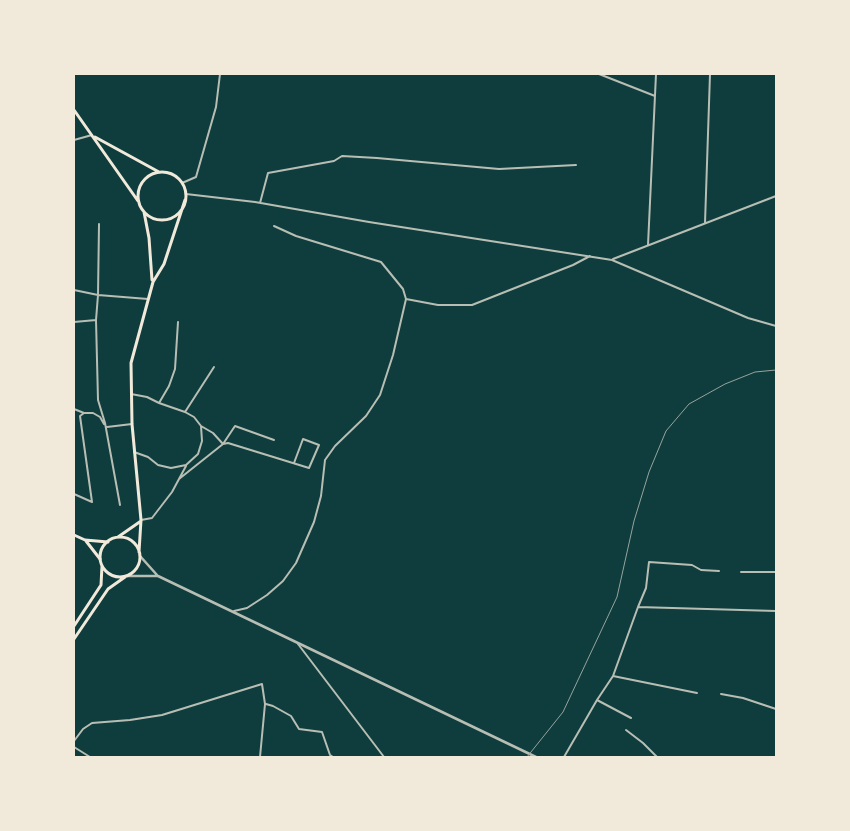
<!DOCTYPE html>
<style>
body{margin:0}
#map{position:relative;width:850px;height:831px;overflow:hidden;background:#0f3d3e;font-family:"Work Sans",sans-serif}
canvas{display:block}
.frame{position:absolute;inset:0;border:75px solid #f1e9da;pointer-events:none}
</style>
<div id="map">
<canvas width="850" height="831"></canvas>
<div class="frame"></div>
</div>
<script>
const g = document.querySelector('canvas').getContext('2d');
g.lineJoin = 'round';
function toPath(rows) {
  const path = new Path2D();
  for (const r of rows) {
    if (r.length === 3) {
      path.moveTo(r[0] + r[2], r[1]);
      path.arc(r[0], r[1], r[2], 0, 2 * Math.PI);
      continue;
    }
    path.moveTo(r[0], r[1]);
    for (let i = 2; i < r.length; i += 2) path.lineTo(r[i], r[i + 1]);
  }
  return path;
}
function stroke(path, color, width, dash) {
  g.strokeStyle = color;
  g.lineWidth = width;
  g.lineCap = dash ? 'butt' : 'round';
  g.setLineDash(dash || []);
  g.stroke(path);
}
stroke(toPath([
 [599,74,655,96],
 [74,140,92,135],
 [182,183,196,177,216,107,220,74],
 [186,194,255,202,369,222,612,260,748,318,776,326],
 [260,203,268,173,334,161,342,156,377,158,499,169,576,165],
 [705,223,710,74],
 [99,224,98,295,148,299],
 [274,226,296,236,381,262,403,289,406,299],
 [648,245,656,74],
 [613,259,776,196],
 [74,268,74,290,98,295,96,320,74,322],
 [96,320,98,400,105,423,120,505],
 [131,394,147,397,159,403,169,386,175,369,178,322],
 [74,409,84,413],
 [185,412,214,367],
 [201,426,213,433,223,444,235,426,274,440],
 [107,427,132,424],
 [134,452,148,457,158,465,171,468,186,465,198,454,202,441,201,426,194,417,185,412,159,403],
 [179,479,223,444,228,443,309,468,319,445,303,439,294,463],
 [74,494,92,502,80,416,84,413,93,413,100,417,104,424],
 [141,520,152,518,172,492,186,466],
 [741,572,776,572],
 [638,607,646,588,649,562,692,565,701,570,719,571],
 [234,611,247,608,267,595,283,581,296,563,314,522,321,496,325,460,335,446,366,416,380,395,393,355,406,299,438,305,472,305,573,265,590,256],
 [298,644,384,757],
 [613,676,638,607,776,611],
 [721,694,743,698,776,709],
 [597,700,613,676,697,693],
 [266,704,273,706,291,716,299,729,322,732,330,755,333,757],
 [626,730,643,743,657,757],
 [74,741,83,729,92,723,130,720,162,715,262,684,265,704,260,757],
 [74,747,90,757],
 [564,757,597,700,631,718]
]), '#b8beb3', 2);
stroke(toPath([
 [140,556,157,575],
 [127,576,158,576,536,757]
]), '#b8beb3', 2.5);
stroke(toPath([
 [74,535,85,540,108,542],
 [86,541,100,559]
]), '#f1e9da', 3);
stroke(toPath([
 [74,110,138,201],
 [95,137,159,172],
 [162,196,24],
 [144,212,149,238,152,280],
 [118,537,141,521],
 [120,557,20],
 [139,552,141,520,132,424,131,363,153,282,164,264,185,200],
 [74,626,101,585,102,566],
 [74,639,108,589,125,577]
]), '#f1e9da', 3);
stroke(toPath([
 [527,757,563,712,617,597,634,521,649,472,666,431,689,404,725,384,755,372,776,370]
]), '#97a49c', 1);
</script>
